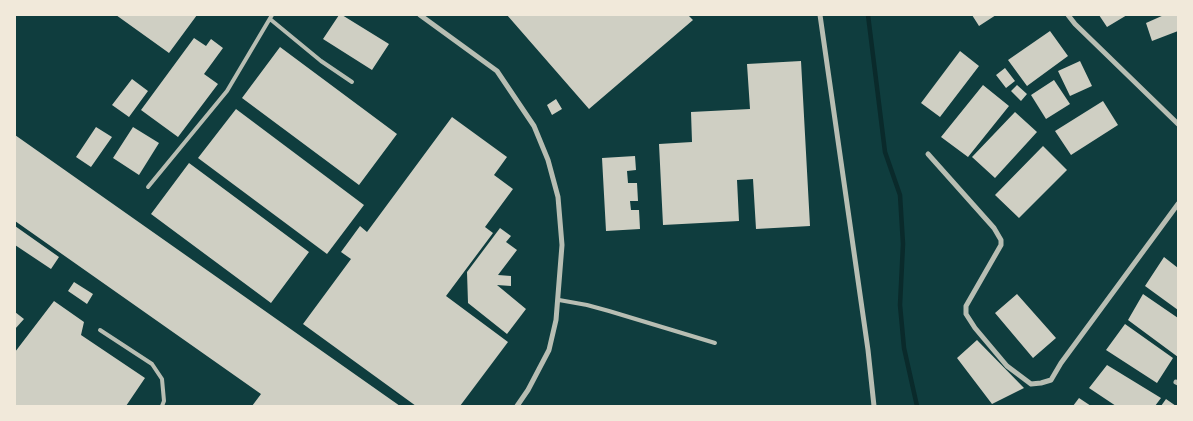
<!DOCTYPE html>
<style>
body{margin:0}
#map{position:relative;width:1193px;height:421px;overflow:hidden;background:#0f3d3e;font-family:"Roboto Condensed",sans-serif}
canvas{display:block}
.frame{position:absolute;inset:0;border:16px solid #f1e9da;pointer-events:none}
</style>
<div id="map">
<canvas width="1193" height="421"></canvas>
<div class="frame"></div>
</div>
<script>
const g = document.querySelector('canvas').getContext('2d');
g.lineJoin = 'round';
function toPath(rows) {
  const path = new Path2D();
  for (const r of rows) {
    path.moveTo(r[0], r[1]);
    for (let i = 2; i < r.length; i += 2) path.lineTo(r[i], r[i + 1]);
  }
  return path;
}
function stroke(path, color, width, dash) {
  g.strokeStyle = color;
  g.lineWidth = width;
  g.lineCap = dash ? 'butt' : 'round';
  g.setLineDash(dash || []);
  g.stroke(path);
}
function fillPath(path, color) {
  g.fillStyle = color;
  g.fill(path, 'evenodd');
}
stroke(toPath([
 [868,15,885,152,900,195,903,244,900,305,904,348,917,406]
]), '#0a2a2b', 4.5);
fillPath(toPath([
 [116,15,197,15,169,53],
 [339,15,342,15,389,44,372,70,323,39],
 [507,15,688,15,693,20,589,109],
 [972,15,996,15,979,26],
 [1099,15,1127,15,1107,27],
 [1164,15,1178,15,1178,31,1152,41,1146,23],
 [1050,31,1068,56,1027,86,1008,60],
 [194,38,206,46,211,39,223,48,204,74,218,84,178,137,141,110],
 [280,47,397,134,359,185,242,98],
 [960,51,979,66,940,117,921,103],
 [801,61,810,226,756,229,753,179,737,180,739,221,663,225,659,144,692,142,691,112,750,109,747,64],
 [1080,61,1092,86,1070,96,1058,71],
 [1005,68,1015,81,1006,88,996,75],
 [132,79,148,91,129,117,112,105],
 [1054,80,1070,104,1046,119,1031,95],
 [983,85,1009,106,968,157,941,137],
 [1017,85,1027,94,1021,101,1011,91],
 [556,99,562,109,552,115,547,105],
 [1103,101,1118,125,1071,155,1055,131],
 [236,109,364,205,327,254,198,158],
 [1015,112,1037,132,995,178,972,157],
 [452,117,507,157,494,175,513,189,485,227,493,233,446,296,508,342,460,406,416,406,303,324,351,259,341,252,360,226,367,232],
 [96,127,112,137,91,167,76,157],
 [133,127,159,143,139,175,113,158],
 [15,135,400,406,252,406,261,394,15,221],
 [1043,146,1067,170,1019,218,995,195],
 [635,156,636,170,627,171,628,183,637,183,638,201,630,201,631,210,639,210,640,229,606,231,602,158],
 [189,163,309,252,271,303,151,214],
 [15,226,59,257,51,269,15,245],
 [500,228,511,236,506,242,517,250,498,275,511,276,511,286,497,285,526,309,507,334,468,303,467,272],
 [1164,257,1178,268,1178,310,1145,286],
 [74,282,93,294,87,304,68,291],
 [1017,294,1056,338,1033,358,995,313],
 [1143,294,1178,318,1178,357,1128,320],
 [54,301,84,322,81,335,145,378,126,406,15,406,15,352],
 [15,312,24,319,15,329],
 [1125,324,1173,358,1157,383,1106,350],
 [977,340,1024,388,992,404,957,358],
 [1107,365,1161,398,1155,406,1116,406,1089,388],
 [1079,398,1091,406,1073,406],
 [1166,399,1176,406,1161,406]
]), '#cfcfc3');
stroke(toPath([
 [270,19,321,61,352,82],
 [148,187,227,91,272,15],
 [559,300,587,305,609,311,715,343],
 [100,330,152,364,162,379,164,401,162,406]
]), '#b8beb3', 4);
stroke(toPath([
 [420,15,497,71,534,126,548,160,558,197,562,245,556,320,549,350,528,390,517,406],
 [820,15,868,350,874,406],
 [1068,15,1075,24,1178,124],
 [928,154,994,228,1001,240,1001,245,966,306,966,314,975,328,1007,366,1031,384,1041,383,1051,380,1061,363,1178,204],
 [1176,382,1178,383]
]), '#b8beb3', 5);
</script>
